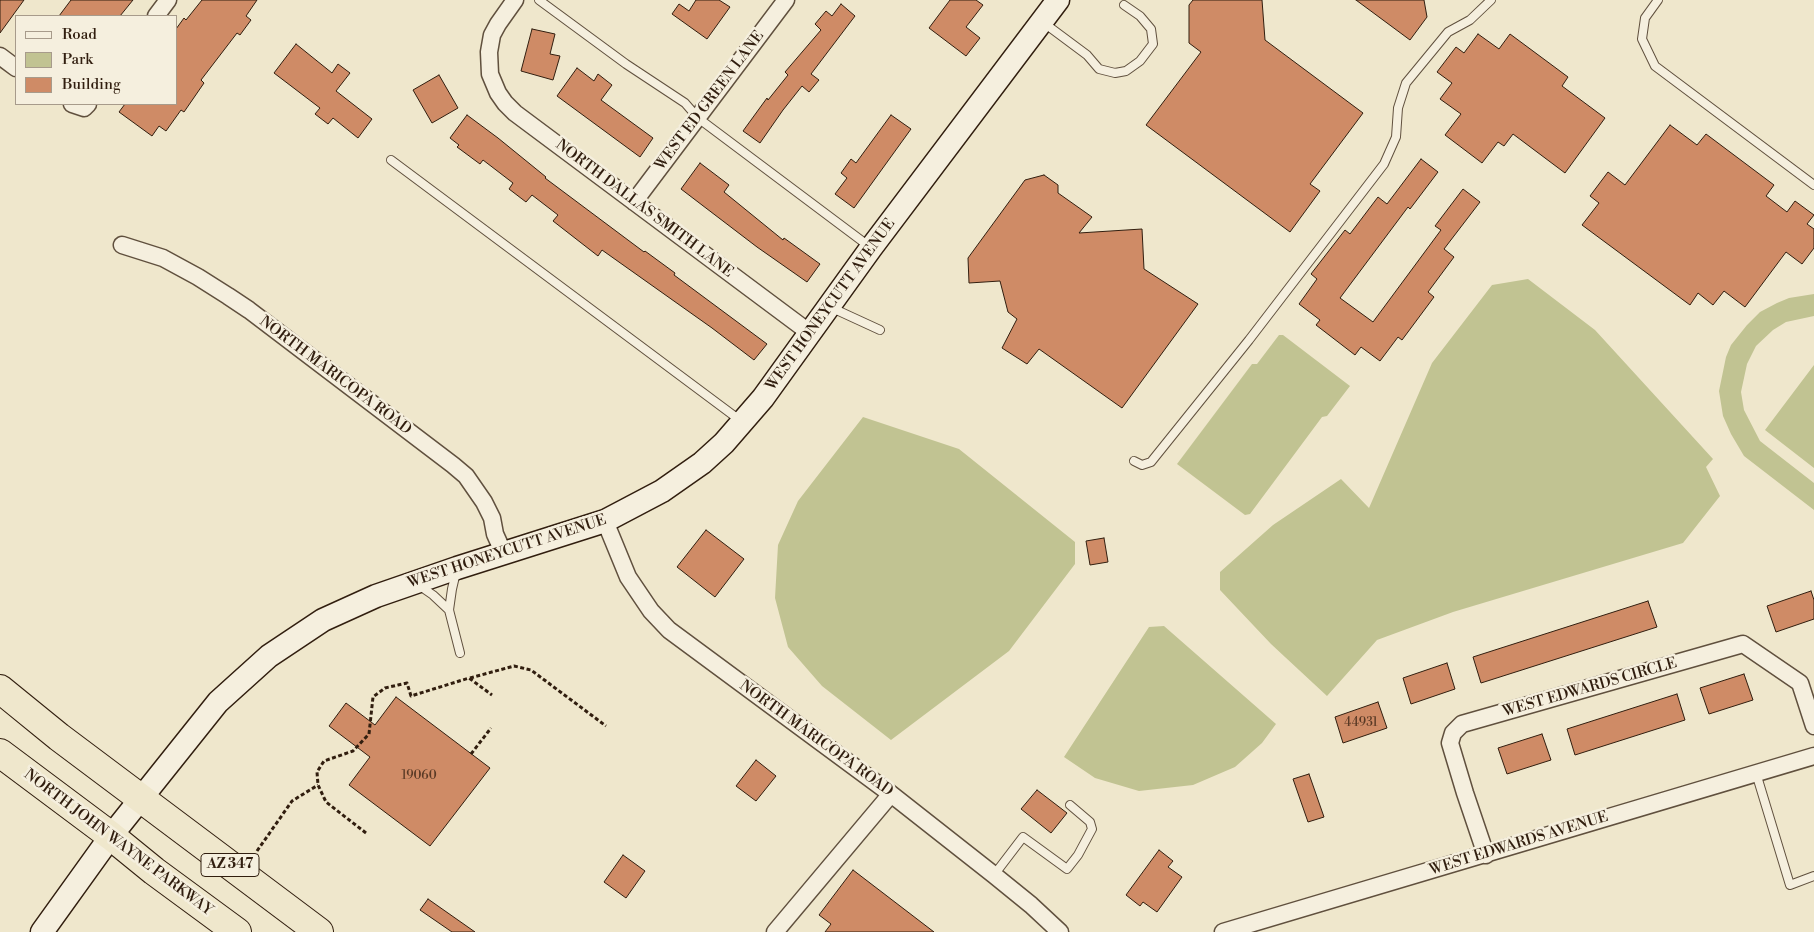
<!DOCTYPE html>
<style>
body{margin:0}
#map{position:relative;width:1814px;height:932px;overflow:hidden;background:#efe7cc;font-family:"Libre Bodoni",serif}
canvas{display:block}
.legend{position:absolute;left:15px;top:15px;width:162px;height:90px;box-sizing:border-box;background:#f5efde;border:1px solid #a79b8b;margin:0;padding:6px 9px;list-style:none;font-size:15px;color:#311e0f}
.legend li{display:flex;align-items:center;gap:10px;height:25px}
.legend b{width:25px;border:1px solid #a79b8b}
</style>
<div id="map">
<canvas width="1814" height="932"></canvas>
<ul class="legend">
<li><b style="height:6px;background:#f5efde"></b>Road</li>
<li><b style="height:14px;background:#c1c392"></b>Park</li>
<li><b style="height:14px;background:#cf8b66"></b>Building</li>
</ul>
</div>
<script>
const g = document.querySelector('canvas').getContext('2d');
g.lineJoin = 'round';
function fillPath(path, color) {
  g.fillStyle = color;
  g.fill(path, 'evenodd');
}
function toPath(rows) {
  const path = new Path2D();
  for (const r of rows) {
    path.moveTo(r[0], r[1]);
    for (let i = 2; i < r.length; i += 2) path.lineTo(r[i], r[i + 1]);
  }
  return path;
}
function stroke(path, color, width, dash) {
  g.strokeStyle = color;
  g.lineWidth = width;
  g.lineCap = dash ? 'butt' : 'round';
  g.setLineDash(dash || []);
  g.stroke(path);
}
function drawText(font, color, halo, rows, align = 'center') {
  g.font = font + ' "Libre Bodoni",serif';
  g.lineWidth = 5;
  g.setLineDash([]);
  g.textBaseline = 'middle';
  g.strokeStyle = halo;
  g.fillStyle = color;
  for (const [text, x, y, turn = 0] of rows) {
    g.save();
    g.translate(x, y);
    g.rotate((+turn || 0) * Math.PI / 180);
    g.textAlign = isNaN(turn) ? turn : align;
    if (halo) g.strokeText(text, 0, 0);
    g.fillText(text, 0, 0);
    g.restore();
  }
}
fillPath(toPath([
 [1528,279,1595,330,1713,459,1706,467,1720,496,1683,543,1453,612,1377,640,1327,696,1271,644,1220,590,1220,572,1273,525,1341,479,1369,508,1432,363,1492,285],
 [1814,294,1814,316,1786,322,1773,330,1756,346,1747,364,1741,392,1744,410,1760,441,1814,483,1814,510,1744,456,1731,434,1723,416,1719,391,1726,357,1731,345,1747,325,1760,312,1777,303,1789,298],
 [1279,335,1283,335,1350,386,1327,416,1322,417,1250,514,1245,515,1177,464,1252,364,1257,364],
 [1814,365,1814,468,1765,430],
 [863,417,959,449,1075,542,1075,564,1009,651,891,740,822,686,788,647,775,598,778,545,798,501],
 [1164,626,1276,724,1262,743,1235,767,1193,785,1139,791,1095,778,1064,757,1149,627]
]), '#c1c392');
const building = toPath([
 [0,0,24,0,0,33,0,0],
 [71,0,133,0,120,16,59,16,71,0],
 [202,0,257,0,246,16,251,20,240,35,237,33,201,80,204,83,184,112,181,110,166,131,159,126,152,136,119,112,125,104,176,104,176,29,184,18,186,20,202,0],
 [696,0,719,0,730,7,707,39,672,14,679,4,689,11,696,0],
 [950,0,976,0,983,5,966,27,980,38,966,56,929,28,950,0],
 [1193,0,1262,0,1265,40,1363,113,1310,184,1320,191,1290,232,1146,125,1201,52,1189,43,1189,5,1193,0],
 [1356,0,1424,0,1427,17,1410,40,1356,0],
 [841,4,855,16,811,74,819,80,809,92,802,86,783,110,760,143,743,131,767,98,768,100,788,75,785,72,821,30,815,24,826,11,832,16,841,4],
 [532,29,555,34,550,54,560,56,553,80,521,71,532,29],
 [1478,34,1499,49,1510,34,1568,77,1562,86,1605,118,1565,173,1513,134,1504,146,1498,142,1482,163,1445,135,1461,114,1440,99,1452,83,1437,72,1456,47,1464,53,1478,34],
 [296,44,332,73,338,64,350,73,336,91,372,119,358,138,333,118,328,124,315,114,320,108,274,73,296,44],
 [577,68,594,81,598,74,612,85,601,100,653,138,640,157,557,96,577,68],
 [439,75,458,108,432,123,413,90,439,75],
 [467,115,498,138,546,177,545,178,644,252,645,251,675,273,674,275,767,344,754,360,712,328,602,250,598,256,553,221,558,215,532,195,526,202,509,189,513,183,483,160,480,164,457,147,459,145,450,138,467,115],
 [891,115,911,129,854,208,835,194,847,178,841,173,851,159,856,163,891,115],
 [1670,125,1697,145,1706,134,1774,185,1766,196,1787,212,1795,201,1814,215,1807,224,1814,229,1814,248,1802,264,1786,252,1745,307,1724,291,1713,305,1698,293,1690,305,1582,225,1599,203,1590,196,1608,172,1625,185,1670,125],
 [1421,159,1438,172,1410,209,1408,207,1340,298,1373,322,1441,230,1435,226,1463,189,1480,202,1444,249,1454,257,1428,292,1434,297,1402,340,1398,337,1380,361,1361,347,1355,355,1316,325,1320,320,1299,304,1317,279,1311,274,1345,230,1350,234,1378,197,1387,204,1421,159],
 [700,163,729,185,724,192,783,240,784,238,820,264,807,282,757,247,681,189,700,163],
 [1044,175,1058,185,1058,193,1092,217,1079,233,1142,229,1144,269,1198,304,1122,408,1039,349,1027,364,1002,348,1017,319,1008,312,1000,281,969,283,968,258,1025,180,1044,175],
 [706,530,744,559,715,597,677,567,706,530],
 [1104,538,1108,562,1090,565,1086,541,1104,538],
 [1811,591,1814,600,1814,619,1776,632,1767,606,1811,591],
 [1648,601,1657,627,1481,683,1473,657,1648,601],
 [1447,663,1455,689,1411,704,1403,678,1447,663],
 [1744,674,1753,700,1709,714,1700,688,1744,674],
 [1677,694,1685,720,1575,755,1567,729,1677,694],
 [396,697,490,768,430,846,349,785,370,757,329,726,346,703,375,725,396,697],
 [1378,702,1387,728,1343,743,1335,717,1378,702],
 [1542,734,1551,760,1507,774,1498,748,1542,734],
 [756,760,776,776,756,801,736,786,756,760],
 [1309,774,1324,817,1308,822,1293,779,1309,774],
 [1037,790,1067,813,1051,833,1021,809,1037,790],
 [1159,850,1173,861,1168,867,1182,877,1157,912,1143,902,1140,906,1126,895,1159,850],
 [623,855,645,871,626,898,604,882,623,855],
 [853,870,934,932,825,932,831,924,819,915,853,870],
 [428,899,475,932,452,932,420,910,428,899]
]);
fillPath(building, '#cf8b66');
stroke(building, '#311e0f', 1);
const lane = toPath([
 [539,0,626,64,685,103,698,118,870,247],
 [1658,0,1645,18,1642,39,1655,66,1814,185],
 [1044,23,1087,55,1099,69,1115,73,1126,71,1140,61,1153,44,1151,29,1140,16,1124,5],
 [391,160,741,421],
 [830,307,880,330],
 [1134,461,1142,465,1151,462,1249,340,1384,164,1396,137,1398,108,1406,83,1448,32,1470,20,1491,0],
 [456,572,452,589,449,610,460,653],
 [420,586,433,595,449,610],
 [1756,773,1790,885,1814,876],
 [994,875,1023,837,1067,869,1078,855,1092,829,1090,822,1070,805]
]);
const street = toPath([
 [515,0,498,24,492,35,489,52,490,74,498,93,505,103,515,113,810,333],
 [156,16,168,0],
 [0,56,16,68],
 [72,104,84,108,88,104],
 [634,202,786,0],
 [122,245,163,258,198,277,228,296,249,310,453,465,466,476,484,502,492,518,495,534,504,554],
 [605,521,628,577,651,611,669,630,891,794,994,875,1031,905,1060,932],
 [1486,855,1465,793,1450,743,1453,733,1462,724,1743,644,1800,683,1814,726],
 [775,932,891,794],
 [1223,932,1814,756]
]);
const secondary = toPath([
 [42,932,111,836,218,702,269,656,323,620,376,596,457,568,605,521,662,491,702,463,724,443,763,398,871,248,1058,0]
]);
const highway = toPath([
 [0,689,59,737,319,932],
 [0,753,111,836,154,871,237,932]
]);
stroke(lane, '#60503e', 10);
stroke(street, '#60503e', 19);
stroke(secondary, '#311e0f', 25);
stroke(highway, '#311e0f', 30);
stroke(toPath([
 [470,678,514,666,531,670,606,726],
 [471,754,491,728],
 [366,833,326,802,318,785,317,772,324,761,353,751,369,734,373,697,385,688,398,685,407,683,411,696,469,678,492,695],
 [257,851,292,801,318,785]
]), '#311e0f', 3, [4, 2.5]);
stroke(lane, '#f5efde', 8);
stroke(street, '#f5efde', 16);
stroke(secondary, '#f5efde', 22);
stroke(highway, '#efe7cc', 28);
drawText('12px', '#583925', null, [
 ["44931",1361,723],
 ["19060",419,776]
]);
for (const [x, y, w] of [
 [230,865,58]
]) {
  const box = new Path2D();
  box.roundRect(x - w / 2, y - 11.5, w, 23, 4);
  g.fillStyle = '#f5efde';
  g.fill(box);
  stroke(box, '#311e0f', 1);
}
drawText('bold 14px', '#311e0f', null, [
 ["AZ 347",230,865]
]);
drawText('15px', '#311e0f', '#f5efde', [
 ["WEST ED GREEN LANE",710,101,-53],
 ["NORTH DALLAS SMITH LANE",644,209,37],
 ["WEST HONEYCUTT AVENUE",831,305,-54],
 ["NORTH MARICOPA ROAD",335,376,37],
 ["WEST HONEYCUTT AVENUE",507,552,-18],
 ["WEST EDWARDS CIRCLE",1590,688,-16],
 ["NORTH MARICOPA ROAD",816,739,36],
 ["NORTH JOHN WAYNE PARKWAY",118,843,37],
 ["WEST EDWARDS AVENUE",1519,844,-17]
]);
</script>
